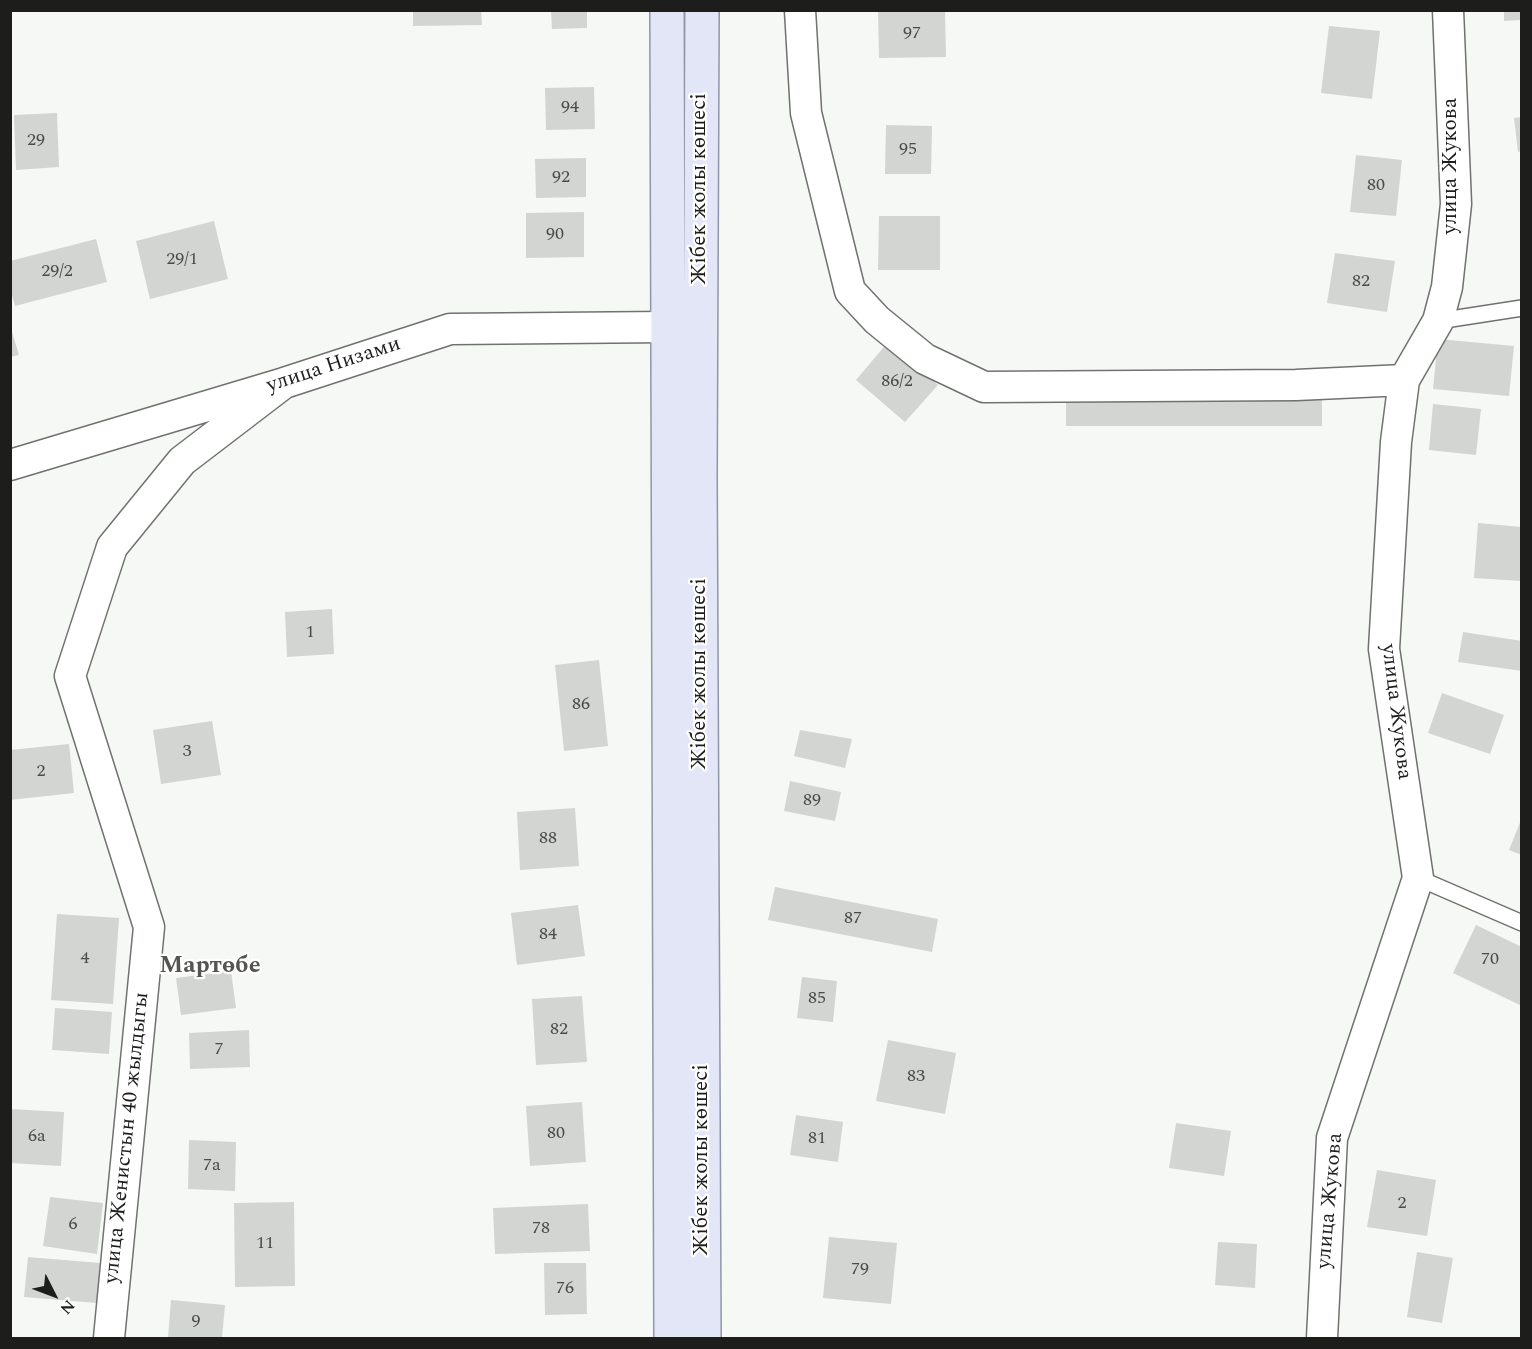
<!DOCTYPE html>
<meta charset="utf-8">
<style>
body{margin:0}
#map{position:relative;width:1532px;height:1349px;overflow:hidden;background:#f6f8f5;font-family:Spectral,serif}
canvas{display:block}
.frame{position:absolute;inset:0;border:12px solid #1d1d1c;pointer-events:none}
.north{position:absolute;left:24px;top:1265px;width:60px;height:60px;-webkit-text-stroke:4px #fff;paint-order:stroke;rotate:132deg;font-size:16px;font-weight:700;line-height:24px;text-align:center;color:#1d1d1c}
.north::after{content:'';display:block;margin:auto;width:21px;height:27px;background:#1d1d1c;clip-path:polygon(50% 0,100% 100%,50% 72%,0 100%)}
</style>
<div id="map">
<canvas width="1532" height="1349"></canvas>
<div class="frame"></div>
<div class="north">N</div>
</div>
<script>
const g = document.querySelector('canvas').getContext('2d');
g.lineJoin = 'round';
function fillPath(path, color) {
  g.fillStyle = color;
  g.fill(path, 'evenodd');
}
function toPath(rows) {
  const path = new Path2D();
  for (const r of rows) {
    path.moveTo(r[0], r[1]);
    for (let i = 2; i < r.length; i += 2) path.lineTo(r[i], r[i + 1]);
  }
  return path;
}
function stroke(path, color, width, dash) {
  g.strokeStyle = color;
  g.lineWidth = width;
  g.lineCap = dash ? 'butt' : 'round';
  g.setLineDash(dash || []);
  g.stroke(path);
}
function drawText(font, color, halo, rows, align = 'center') {
  g.font = font + ' Spectral,serif';
  g.lineWidth = 4.5;
  g.setLineDash([]);
  g.textBaseline = 'middle';
  g.strokeStyle = halo;
  g.fillStyle = color;
  for (const [text, x, y, turn = 0] of rows) {
    g.save();
    g.translate(x, y);
    g.rotate((+turn || 0) * Math.PI / 180);
    g.textAlign = isNaN(turn) ? turn : align;
    if (halo) g.strokeText(text, 0, 0);
    g.fillText(text, 0, 0);
    g.restore();
  }
}
fillPath(toPath([
 [413,10,481,10,482,25,413,26],
 [551,10,587,10,587,28,552,29],
 [878,10,945,10,946,57,879,58],
 [1504,10,1522,10,1522,20,1504,21],
 [1329,26,1380,31,1372,99,1321,93],
 [594,87,595,129,546,130,545,88],
 [57,113,59,167,16,170,14,115],
 [1522,117,1522,151,1518,152,1514,118],
 [886,125,932,126,931,174,885,174],
 [1356,155,1402,160,1396,216,1350,212],
 [586,158,586,197,536,198,535,159],
 [584,212,584,257,526,258,526,213],
 [879,216,940,216,940,270,878,270],
 [214,221,228,279,150,299,136,241],
 [96,239,107,282,15,306,10,288,10,261],
 [1335,253,1395,261,1387,312,1327,303],
 [10,325,19,355,10,357],
 [1438,339,1514,346,1509,396,1433,389],
 [888,342,938,385,905,422,856,380],
 [1322,391,1322,426,1066,426,1066,392],
 [1433,404,1481,409,1476,455,1429,450],
 [1478,523,1522,527,1522,581,1474,578],
 [332,609,334,654,287,657,285,612],
 [1463,632,1522,641,1522,671,1458,662],
 [599,660,608,746,564,751,555,665],
 [1442,693,1504,715,1490,754,1428,733],
 [212,721,221,775,161,784,153,730],
 [800,730,852,739,845,768,794,756],
 [69,744,74,793,10,800,10,750],
 [790,781,841,792,835,821,784,811],
 [575,808,579,866,520,870,517,812],
 [1521,820,1522,820,1522,855,1509,850],
 [775,887,938,919,932,952,768,920],
 [578,905,585,956,517,965,511,913],
 [57,914,119,918,113,1004,51,1000],
 [1476,925,1522,947,1522,1006,1453,973],
 [231,971,236,1008,181,1015,176,978],
 [802,977,837,981,833,1022,797,1018],
 [582,996,587,1062,536,1065,532,999],
 [55,1008,112,1012,109,1054,52,1050],
 [249,1030,250,1067,190,1069,189,1033],
 [888,1040,956,1053,945,1114,876,1101],
 [582,1102,586,1162,530,1166,526,1106],
 [10,1109,64,1112,61,1166,10,1163],
 [796,1115,843,1122,838,1162,790,1155],
 [1176,1123,1231,1131,1224,1176,1169,1168],
 [189,1140,236,1142,235,1191,188,1189],
 [1377,1170,1436,1180,1427,1236,1367,1227],
 [50,1197,103,1203,97,1254,43,1246],
 [294,1202,295,1286,235,1287,234,1203],
 [588,1204,590,1251,495,1254,493,1208],
 [829,1237,897,1243,891,1304,823,1298],
 [1218,1242,1257,1244,1255,1288,1215,1285],
 [1417,1252,1453,1258,1442,1323,1407,1317],
 [28,1257,100,1263,97,1303,24,1297],
 [544,1263,586,1263,587,1314,545,1315],
 [171,1300,225,1305,222,1338,168,1338]
]), '#d3d5d2');
const lane = toPath([
 [1438,321,1522,308],
 [1418,878,1522,923]
]);
const street = toPath([
 [800,10,806,113,850,291,877,320,925,359,984,387,1296,385,1404,380],
 [10,465,284,383,450,329,666,327],
 [109,1338,149,927,70,676,112,547,182,461,284,383],
 [1322,1338,1332,1138,1418,878,1384,649,1396,442,1404,380,1438,321,1447,287,1456,204,1448,10]
]);
const primary = toPath([
 [667,10,671,1338],
 [702,10,700,475,704,1338]
]);
stroke(lane, '#70726f', 18);
stroke(street, '#70726f', 33);
stroke(primary, '#9095a7', 36);
stroke(lane, '#fff', 15);
stroke(street, '#fff', 30);
stroke(primary, '#e2e6f7', 33);
drawText('18px', '#4a4b4a', null, [
 ["97",912,34],
 ["94",570,108],
 ["29",36,141],
 ["95",908,150],
 ["92",561,178],
 ["80",1376,186],
 ["90",555,235],
 ["29/1",182,260],
 ["29/2",57,272],
 ["82",1361,282],
 ["86/2",897,382],
 ["1",310,633],
 ["86",581,705],
 ["3",187,752],
 ["2",41,772],
 ["89",812,801],
 ["88",548,839],
 ["87",853,919],
 ["84",548,935],
 ["4",85,959],
 ["70",1490,960],
 ["85",817,999],
 ["82",559,1030],
 ["7",219,1050],
 ["83",916,1077],
 ["80",556,1134],
 ["6а",37,1137],
 ["81",817,1139],
 ["7а",212,1166],
 ["2",1402,1204],
 ["6",73,1225],
 ["78",541,1229],
 ["11",265,1244],
 ["79",860,1270],
 ["76",565,1289],
 ["9",196,1322]
]);
drawText('21px', '#1d1d1c', '#fff', [
 ["улица Жукова",1452,166,-90],
 ["Жібек жолы көшесі",701,189,-90],
 ["улица Низами",334,366,-18],
 ["Жібек жолы көшесі",701,674,-90],
 ["улица Жукова",1395,712,83],
 ["улица Женистын 40 жылдыгы",128,1138,-84],
 ["Жібек жолы көшесі",703,1160,-90],
 ["улица Жукова",1331,1201,-85]
]);
drawText('bold 24px', '#545552', '#fff', [
 ["Мартөбе",210,967]
]);
</script>
